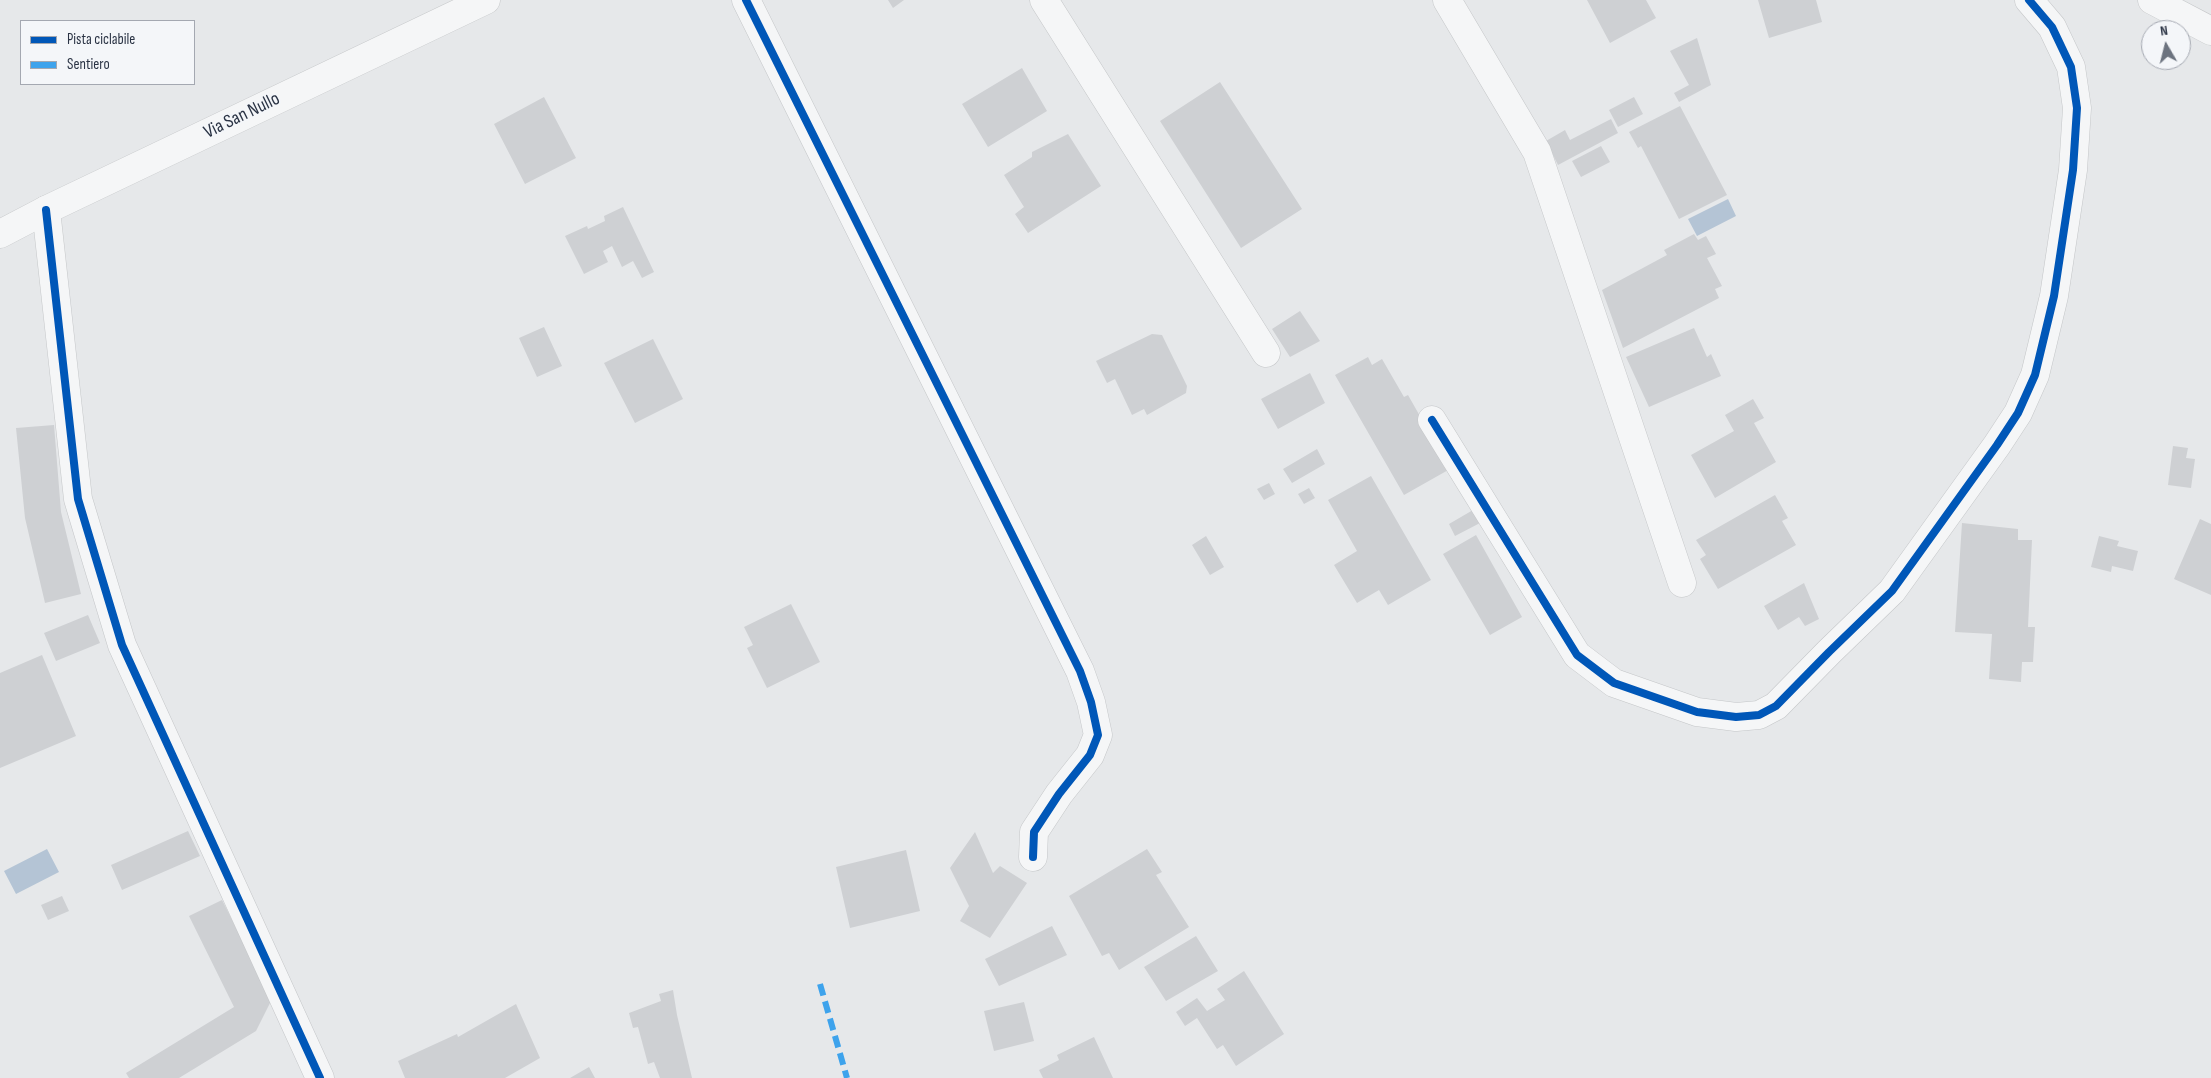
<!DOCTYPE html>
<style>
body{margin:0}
#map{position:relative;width:2211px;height:1078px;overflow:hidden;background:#e6e8ea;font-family:"Sofia Sans Condensed",sans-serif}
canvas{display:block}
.legend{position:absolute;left:20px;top:20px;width:175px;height:65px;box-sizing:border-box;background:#f4f6f9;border:1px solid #a4a8b1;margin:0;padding:6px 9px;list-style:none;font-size:15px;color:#2b3445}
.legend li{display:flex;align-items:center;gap:10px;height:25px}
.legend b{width:25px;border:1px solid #a4a8b1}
.north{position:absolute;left:2141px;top:20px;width:50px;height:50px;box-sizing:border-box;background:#f4f6f9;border:1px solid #a4a8b1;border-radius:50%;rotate:352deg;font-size:14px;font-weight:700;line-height:20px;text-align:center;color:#2b3445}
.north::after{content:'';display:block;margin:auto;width:18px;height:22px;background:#6c737f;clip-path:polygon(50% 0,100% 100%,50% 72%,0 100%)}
</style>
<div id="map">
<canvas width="2211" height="1078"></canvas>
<ul class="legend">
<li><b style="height:6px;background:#0057b8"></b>Pista ciclabile</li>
<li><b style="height:6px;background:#3ea3ec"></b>Sentiero</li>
</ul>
<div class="north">N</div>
</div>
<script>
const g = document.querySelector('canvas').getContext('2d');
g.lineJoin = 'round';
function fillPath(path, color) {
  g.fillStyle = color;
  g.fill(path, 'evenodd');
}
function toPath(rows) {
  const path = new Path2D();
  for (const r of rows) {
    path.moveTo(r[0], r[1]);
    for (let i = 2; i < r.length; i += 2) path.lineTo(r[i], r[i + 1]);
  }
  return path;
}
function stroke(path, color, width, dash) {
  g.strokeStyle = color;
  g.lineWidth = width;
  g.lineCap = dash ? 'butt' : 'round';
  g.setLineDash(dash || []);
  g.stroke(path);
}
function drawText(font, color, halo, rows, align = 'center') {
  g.font = font + ' "Sofia Sans Condensed",sans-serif';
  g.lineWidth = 4;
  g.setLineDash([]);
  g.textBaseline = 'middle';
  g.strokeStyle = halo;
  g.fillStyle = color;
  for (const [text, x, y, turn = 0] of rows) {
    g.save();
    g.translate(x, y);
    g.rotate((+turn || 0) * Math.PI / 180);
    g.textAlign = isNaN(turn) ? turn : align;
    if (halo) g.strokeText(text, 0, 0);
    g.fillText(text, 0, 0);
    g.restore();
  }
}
fillPath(toPath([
 [1728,199,1736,216,1697,236,1688,219],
 [47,849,59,872,16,894,4,871]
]), '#b4c4d5');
fillPath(toPath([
 [888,0,904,0,893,8],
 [1587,0,1646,0,1656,18,1610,43],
 [1758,0,1816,0,1822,22,1769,38],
 [1697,38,1711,85,1679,102,1674,93,1689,85,1670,51],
 [1022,68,1047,111,988,147,962,104],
 [1220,82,1302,209,1241,248,1160,121],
 [544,97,576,158,525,184,494,124],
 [1634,97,1643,114,1618,127,1609,110],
 [1680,106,1727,195,1679,219,1641,146,1638,148,1629,132],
 [1611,119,1618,133,1558,165,1546,141,1565,130,1570,140],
 [1068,134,1101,186,1028,233,1015,214,1024,207,1004,175,1032,157,1032,152],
 [1601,146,1610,162,1581,177,1572,161],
 [623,207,654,272,642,278,633,261,622,267,612,246,603,251,608,262,584,274,565,236,587,226,588,229,605,221,604,216],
 [1694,234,1698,240,1706,236,1716,254,1707,258,1722,286,1715,289,1719,298,1623,348,1602,290,1667,255,1664,250],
 [1300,311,1320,341,1290,357,1272,329],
 [544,327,562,366,537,377,519,338],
 [1694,328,1707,357,1711,354,1721,376,1649,407,1626,357],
 [1152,334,1162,335,1187,386,1186,393,1147,415,1144,409,1132,415,1115,379,1107,383,1096,361],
 [653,339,683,399,635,423,604,363],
 [1368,357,1372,365,1382,359,1404,397,1408,395,1450,469,1404,495,1335,375],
 [1310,373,1325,403,1278,429,1261,399],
 [1753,399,1764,418,1754,423,1776,462,1715,498,1691,455,1734,431,1725,415],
 [54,425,61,512,81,594,45,603,25,518,16,428],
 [2173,446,2188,448,2186,458,2195,459,2191,488,2168,485],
 [1317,449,1325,464,1292,483,1283,469],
 [1371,476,1431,580,1388,605,1379,590,1357,603,1334,565,1357,551,1328,500],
 [1269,483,1275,494,1264,500,1257,489],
 [1309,488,1315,498,1304,504,1298,494],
 [1775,495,1788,518,1782,521,1796,545,1718,589,1700,559,1706,555,1696,540],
 [1473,510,1480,523,1455,536,1449,524],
 [2200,519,2211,524,2211,595,2174,579],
 [1962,523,2018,529,2018,540,2032,540,2028,627,2035,627,2033,662,2022,662,2021,682,1989,679,1992,634,1955,632],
 [1476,535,1522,617,1490,635,1443,554],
 [1206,536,1224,567,1210,575,1192,545],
 [2099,536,2119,541,2117,546,2138,551,2133,571,2112,566,2111,572,2091,567],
 [1804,583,1819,619,1805,626,1799,617,1778,630,1764,606],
 [791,604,820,662,767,688,747,648,753,645,744,627],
 [88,615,100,643,56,661,44,633],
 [42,655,76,736,0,768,0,673],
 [188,831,200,856,122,890,111,865],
 [975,832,993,873,1000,866,1027,883,990,938,960,921,969,906,950,868],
 [1147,849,1162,872,1156,875,1189,927,1119,970,1109,953,1102,956,1069,896],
 [906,850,920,911,850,928,836,867],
 [62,896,69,911,48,920,41,905],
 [222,900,272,999,256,1031,179,1078,129,1078,126,1073,234,1007,189,916],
 [1052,926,1067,955,999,986,985,959],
 [1196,936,1218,971,1166,1001,1144,967],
 [1244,971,1284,1034,1236,1066,1223,1045,1217,1049,1197,1018,1185,1026,1176,1012,1197,998,1207,1011,1225,1000,1217,989],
 [673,990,677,1015,692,1078,660,1078,654,1062,648,1064,638,1027,633,1028,629,1013,661,1001,659,994],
 [1024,1002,1034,1041,994,1051,984,1011],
 [516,1004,540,1058,505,1078,405,1078,398,1061,457,1034,458,1037],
 [1094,1037,1113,1078,1043,1078,1039,1070,1059,1060,1057,1055],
 [589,1067,595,1078,570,1078]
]), '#ced0d3');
const minor = toPath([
 [746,0,1080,671,1091,702,1098,735,1090,755,1059,794,1034,832,1033,857],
 [1044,0,1266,353],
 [1447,0,1537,152,1682,583],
 [2152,0,2211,31],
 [46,210,78,499,122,645,320,1078],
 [1432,420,1577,655,1614,683,1697,712,1736,717,1759,715,1776,706,1829,652,1892,591,1997,445,2018,413,2035,375,2054,296,2073,170,2077,108,2071,67,2052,27,2029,0]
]);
const tertiary = toPath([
 [0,234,46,210,486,0]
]);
stroke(minor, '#c4c6c8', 29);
stroke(tertiary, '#c4c6c8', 29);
stroke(minor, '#f5f6f7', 28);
stroke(tertiary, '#f5f6f7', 28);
stroke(toPath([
 [820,984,847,1078]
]), '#3ea3ec', 6, [12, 6]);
stroke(toPath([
 [746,0,1080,671,1091,702,1098,735,1090,755,1059,794,1034,832,1033,857],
 [46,210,78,499,122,645,320,1078],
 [1432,420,1577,655,1614,683,1697,712,1736,717,1759,715,1776,706,1829,652,1892,591,1997,445,2018,413,2035,375,2054,296,2073,170,2077,108,2071,67,2052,27,2029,0]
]), '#0057b8', 8);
drawText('19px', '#2b3445', '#f4f6f9', [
 ["Via San Nullo",242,116,-26]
]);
</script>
